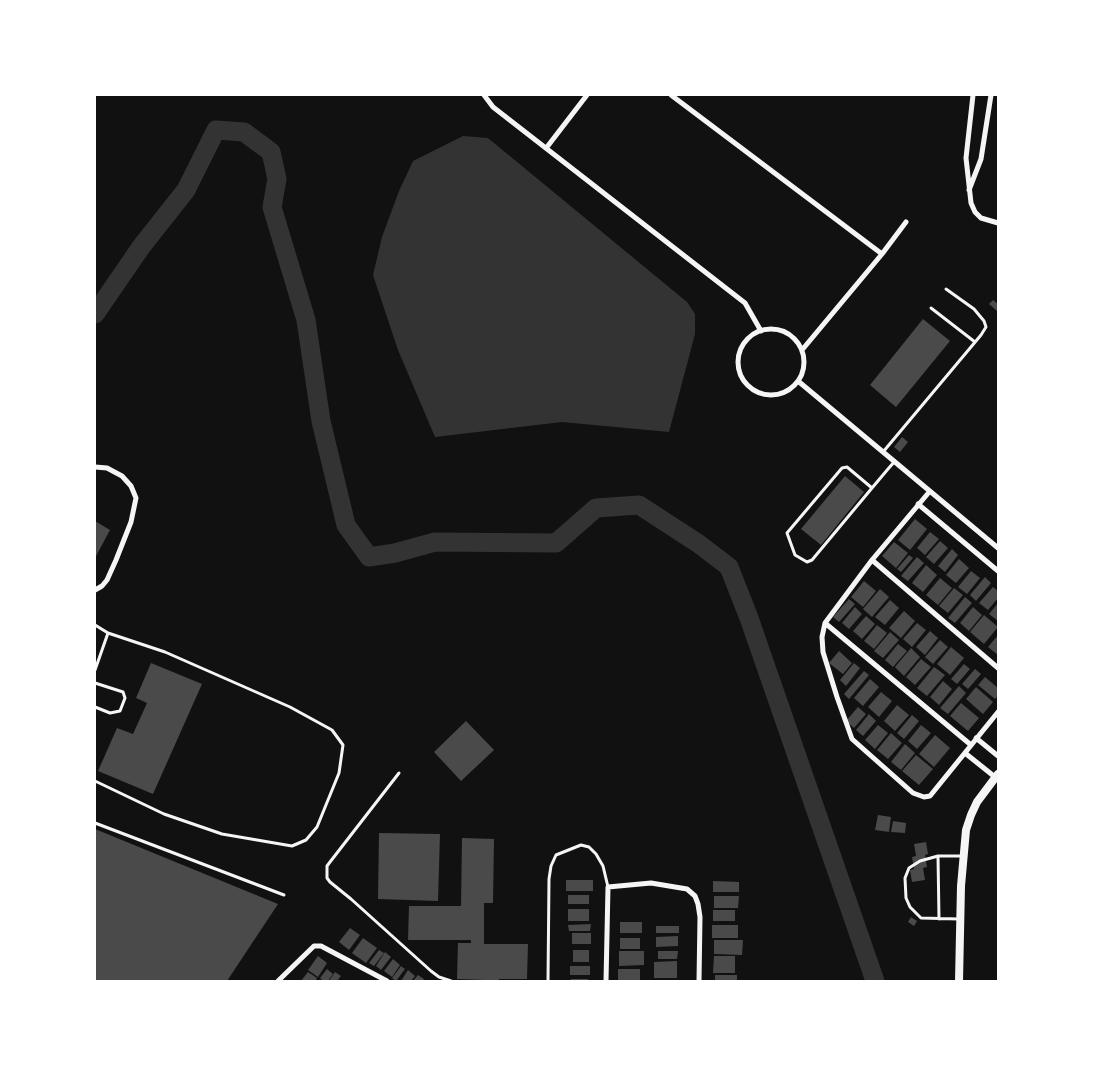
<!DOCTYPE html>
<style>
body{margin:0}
#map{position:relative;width:1093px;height:1076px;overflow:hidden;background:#111;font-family:"Archivo Narrow",sans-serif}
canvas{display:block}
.frame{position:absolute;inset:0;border:96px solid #fff;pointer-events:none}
</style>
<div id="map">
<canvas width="1093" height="1076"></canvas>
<div class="frame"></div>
</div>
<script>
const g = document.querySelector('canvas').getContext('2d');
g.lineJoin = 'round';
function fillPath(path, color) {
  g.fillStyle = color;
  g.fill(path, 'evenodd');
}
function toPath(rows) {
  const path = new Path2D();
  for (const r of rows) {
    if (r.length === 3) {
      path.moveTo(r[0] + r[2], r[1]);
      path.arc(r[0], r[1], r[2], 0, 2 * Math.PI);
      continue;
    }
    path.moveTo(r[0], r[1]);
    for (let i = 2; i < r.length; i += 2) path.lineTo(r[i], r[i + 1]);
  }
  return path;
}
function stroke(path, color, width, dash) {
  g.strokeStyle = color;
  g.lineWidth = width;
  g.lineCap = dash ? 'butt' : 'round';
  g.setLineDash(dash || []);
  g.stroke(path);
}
fillPath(toPath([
 [463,136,488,138,687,302,695,314,695,334,669,432,562,422,435,437,398,350,373,275,382,237,399,191,413,161]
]), '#333');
stroke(toPath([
 [95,314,141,247,186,190,216,130,244,132,271,152,277,179,272,207,306,320,321,421,346,525,369,557,395,553,435,542,556,543,596,508,639,505,699,544,729,567,749,618,875,981]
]), '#333', 19);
fillPath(toPath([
 [993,300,998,304,998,312,989,304],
 [923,319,950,341,896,407,870,385],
 [902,437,908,442,900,452,894,447],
 [845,476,864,492,821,545,801,529],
 [915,519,927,529,910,550,898,540],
 [95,521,110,530,95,558],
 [930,532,939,539,925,555,917,548],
 [940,541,948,548,934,564,926,557],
 [894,542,908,553,896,568,882,556],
 [952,549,958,555,945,572,938,566],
 [909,555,913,558,901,572,897,569],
 [917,557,924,563,908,581,901,576],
 [959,559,969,568,956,583,946,575],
 [926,565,937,575,923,592,912,583],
 [971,571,980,578,967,594,958,587],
 [985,577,991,583,976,601,970,595],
 [940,578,952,588,938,605,926,595],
 [864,581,876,591,863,607,851,597],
 [993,587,998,591,998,598,988,610,979,603],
 [954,588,963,595,948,613,939,606],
 [880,589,889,597,872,617,863,609],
 [965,597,972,603,955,623,948,618],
 [849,599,855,604,839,622,833,617],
 [890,600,899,608,885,625,875,617],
 [998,603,998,621,989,614],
 [855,607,862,614,849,629,842,623],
 [973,607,982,615,969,631,960,623],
 [904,611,915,621,901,638,889,628],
 [984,615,998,627,984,644,970,632],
 [866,616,875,624,862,639,853,631],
 [917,623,926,630,912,647,903,639],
 [877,625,887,633,874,649,864,641],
 [930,631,938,638,925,655,916,647],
 [890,632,899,640,883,658,874,651],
 [998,635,998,655,988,647],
 [940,640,948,647,933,664,925,657],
 [898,644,907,651,893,667,885,660],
 [951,647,964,658,950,675,937,664],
 [911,648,920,657,904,676,895,667],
 [839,651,852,663,843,674,829,663],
 [921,659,931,667,915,685,906,677],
 [151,663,202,684,153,794,98,771,117,728,133,734,147,703,136,698],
 [854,663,860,668,846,686,840,680],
 [964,664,970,669,957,684,951,679],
 [934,667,945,675,927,696,917,688],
 [975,669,981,674,968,689,962,684],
 [864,671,869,675,849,699,844,694],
 [985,677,998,688,998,696,995,699,978,685],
 [870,679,879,687,863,706,854,698],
 [943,681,952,689,939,705,930,697],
 [959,686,966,693,948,714,940,708],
 [976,687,993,702,983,714,966,699],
 [881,692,892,701,879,717,868,707],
 [961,703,979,718,968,731,950,716],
 [897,705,909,715,895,731,884,721],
 [858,707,866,714,854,728,846,721],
 [869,714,876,721,863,736,856,730],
 [912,715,919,721,904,739,897,733],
 [466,721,494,750,461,781,434,752],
 [878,725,888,733,875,749,865,740],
 [921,725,931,733,917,749,908,741],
 [891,733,902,743,888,759,877,750],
 [935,735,950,748,934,767,919,754],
 [905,744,915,753,901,770,891,762],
 [916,755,933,769,919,785,902,771],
 [878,815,891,817,889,832,875,830],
 [893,821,906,823,905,833,891,832],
 [95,829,278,904,227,981,95,981],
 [379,833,440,834,438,901,378,899],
 [462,838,494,839,493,903,484,903,484,944,528,944,527,979,499,979,499,981,485,981,485,980,457,979,458,943,471,943,471,940,408,940,409,906,461,906],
 [926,842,928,854,925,855,927,867,923,868,925,880,912,882,910,870,914,869,912,857,916,856,914,844],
 [566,880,593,880,593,891,566,891],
 [713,881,739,882,739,892,713,892],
 [568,895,589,895,589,904,568,904],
 [714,896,739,896,738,908,714,908],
 [568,909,589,909,589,921,568,921],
 [713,910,735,910,735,921,713,921],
 [911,917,917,921,914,926,908,922],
 [620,922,642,922,642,933,620,933],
 [591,924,590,931,569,931,568,925],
 [712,925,738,925,738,938,712,938],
 [656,926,679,926,679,933,656,933],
 [350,928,360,935,349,950,339,942],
 [572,933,591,933,591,944,572,944],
 [678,936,678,946,656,947,656,937],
 [363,938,377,948,366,963,352,953],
 [620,938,640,938,640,949,620,949],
 [714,940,743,940,742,955,714,954],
 [379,950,384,953,374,966,369,963],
 [573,950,589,950,589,962,573,962],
 [619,951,644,951,644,965,619,966],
 [658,951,678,951,677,959,658,959],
 [385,952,391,957,381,970,376,966],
 [318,956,327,963,318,977,308,970],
 [714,956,735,956,735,973,713,973],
 [393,959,400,965,392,977,384,971],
 [677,961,677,978,654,978,654,962],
 [401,966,405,969,396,981,392,978],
 [570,966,590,966,590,975,570,975],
 [327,969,333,974,328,981,323,981,320,978],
 [618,969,640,969,640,981,618,981],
 [408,970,415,976,411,981,401,981],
 [308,972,317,978,315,981,301,981],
 [335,972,341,976,337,981,329,981],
 [418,975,424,979,423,981,413,981],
 [715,975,737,975,737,981,715,981],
 [571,979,588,979,588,981,571,981]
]), '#4a4a4a');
stroke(toPath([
 [931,308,975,342],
 [883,452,981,335,986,327,984,321,974,309,946,289],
 [872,488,847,467,842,468,787,533,795,555,807,562,812,560,872,488,888,469,895,461],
 [95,625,108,633,165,652,290,707,332,730,343,745,339,773,317,827,306,840,292,846,222,834,164,814,95,781],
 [95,670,108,633],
 [95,683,123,692,125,698,120,711,110,713,95,707],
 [399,773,330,862,327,866,327,878,330,882,351,899,431,971,439,977,451,981],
 [95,823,284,895],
 [938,856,939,919],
 [959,919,921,918,910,907,906,898,905,878,909,868,920,861,938,856,963,856],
 [548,981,549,879,551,866,556,855,581,845,589,847,596,854,603,866,608,887]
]), '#f5f5f5', 3);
stroke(toPath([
 [484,95,493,107,745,303,761,331],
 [671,95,882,254,802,350],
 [973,95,966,158,971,203,975,212,981,218,998,223],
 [547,147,587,95],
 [969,190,981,159,991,95],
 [882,254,906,222],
 [771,362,33],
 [798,381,998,548],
 [95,467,107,468,122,476,131,486,136,498,131,522,116,560,107,580,102,586,95,590],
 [930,491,872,560,825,623,822,637,823,652,837,697,852,739,913,793,924,797,930,796,998,712],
 [918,504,998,571],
 [872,560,998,668],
 [825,623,971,745],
 [976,738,998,756],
 [965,753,995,777],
 [278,981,314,946,321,946,387,981],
 [606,981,608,887,651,883,687,889,695,896,698,904,700,917,699,981]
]), '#f5f5f5', 5);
stroke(toPath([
 [959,981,961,886,966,830,971,815,977,802,998,774]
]), '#f5f5f5', 8);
</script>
